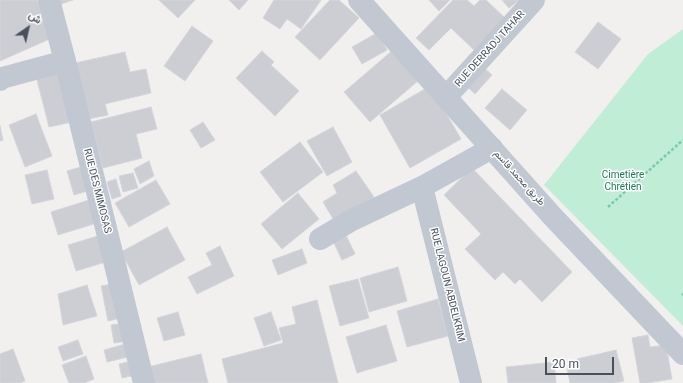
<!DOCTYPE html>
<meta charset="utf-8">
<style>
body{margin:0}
#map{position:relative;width:683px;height:383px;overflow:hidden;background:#f2f0ef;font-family:Roboto,Vazirmatn,sans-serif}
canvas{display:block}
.north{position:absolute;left:8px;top:8px;width:40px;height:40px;-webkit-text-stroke:3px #fff;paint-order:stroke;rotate:34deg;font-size:11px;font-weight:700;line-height:16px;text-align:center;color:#48505c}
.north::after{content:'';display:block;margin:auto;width:14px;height:18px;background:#48505c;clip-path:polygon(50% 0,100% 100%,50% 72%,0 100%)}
.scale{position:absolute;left:545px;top:357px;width:69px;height:18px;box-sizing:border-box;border:2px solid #48505c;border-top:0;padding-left:5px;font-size:12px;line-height:14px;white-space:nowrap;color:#48505c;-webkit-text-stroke:3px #fff;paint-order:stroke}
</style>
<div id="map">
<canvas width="683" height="383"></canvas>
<div class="north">ش</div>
<div class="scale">20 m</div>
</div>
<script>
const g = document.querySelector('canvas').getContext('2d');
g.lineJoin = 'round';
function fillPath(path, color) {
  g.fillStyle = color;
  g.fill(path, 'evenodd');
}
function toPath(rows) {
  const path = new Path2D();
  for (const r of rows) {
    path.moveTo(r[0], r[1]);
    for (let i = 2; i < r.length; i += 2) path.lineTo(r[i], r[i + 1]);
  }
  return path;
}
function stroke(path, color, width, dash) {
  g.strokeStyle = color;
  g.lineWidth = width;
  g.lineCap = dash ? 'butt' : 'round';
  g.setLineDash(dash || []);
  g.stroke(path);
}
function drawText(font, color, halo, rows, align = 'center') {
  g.font = font + ' Roboto,Vazirmatn,sans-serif';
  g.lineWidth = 3;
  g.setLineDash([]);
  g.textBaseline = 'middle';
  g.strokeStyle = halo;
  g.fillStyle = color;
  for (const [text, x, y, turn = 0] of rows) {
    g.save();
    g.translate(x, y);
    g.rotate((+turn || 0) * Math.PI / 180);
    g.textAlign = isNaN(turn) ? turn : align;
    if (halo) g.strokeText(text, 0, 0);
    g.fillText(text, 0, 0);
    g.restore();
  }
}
fillPath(toPath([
 [683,29,683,326,544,185,648,54]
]), '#c0edd6');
const building = toPath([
 [0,0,37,0,54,37,0,61,0,0],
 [60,0,73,0,61,4,60,0],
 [159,0,195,0,178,18,159,0],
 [229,0,248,0,239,10,229,0],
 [274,0,321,0,301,29,287,19,280,29,263,18,274,0],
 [330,0,339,0,359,18,320,60,295,37,330,0],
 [429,0,450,0,439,11,429,0],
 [453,0,467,0,474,6,480,0,486,0,505,18,474,50,451,28,429,50,416,38,453,0],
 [502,0,519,0,509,8,502,0],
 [598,22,621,39,598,69,575,52,598,22],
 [192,26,213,41,185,81,164,66,192,26],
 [377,33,387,50,362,64,352,47,377,33],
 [393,50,419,80,370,122,344,92,393,50],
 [262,51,274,62,271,65,299,91,275,116,236,78,262,51],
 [125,52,130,72,146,69,151,93,105,104,108,115,88,119,75,63,125,52],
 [481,65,492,75,475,94,464,84,481,65],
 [60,71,72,122,49,127,36,76,60,71],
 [430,86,461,139,410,168,380,115,430,86],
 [502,89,527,110,510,130,485,108,502,89],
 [151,107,157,129,136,134,142,158,103,168,91,122,151,107],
 [36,114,52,156,25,167,9,125,36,114],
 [203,122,215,140,201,148,190,130,203,122],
 [0,126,3,140,0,141,0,126],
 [333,127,352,162,327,176,307,141,333,127],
 [300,142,323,172,283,202,260,172,300,142],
 [149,161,154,176,140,184,134,169,149,161],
 [84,166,91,190,74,195,67,171,84,166],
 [472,168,572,272,542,302,520,279,515,284,503,272,495,280,465,249,481,234,444,195,472,168],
 [47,170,54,199,32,204,25,175,47,170],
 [356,171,374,197,335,222,323,202,337,193,333,185,356,171],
 [133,173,138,188,123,192,119,176,133,173],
 [116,179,121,196,112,199,107,182,116,179],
 [156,180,170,204,129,227,115,203,156,180],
 [298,193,319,219,282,249,261,224,298,193],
 [89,200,97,223,58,235,51,212,89,200],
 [167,227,185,260,139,285,121,252,167,227],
 [345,233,355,254,342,260,332,239,345,233],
 [101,235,109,261,76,271,68,245,101,235],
 [220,246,234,276,197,294,188,277,212,265,206,253,220,246],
 [302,249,307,263,278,275,272,260,302,249],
 [398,267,407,301,369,312,360,278,398,267],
 [358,279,369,318,340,326,329,286,358,279],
 [117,283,125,317,108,321,101,286,117,283],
 [87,285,97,316,63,325,58,294,87,285],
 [438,299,448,336,407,347,397,311,438,299],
 [317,300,338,383,228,383,222,359,283,343,279,328,296,324,292,307,317,300],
 [178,312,185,335,164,341,157,318,178,312],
 [271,312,281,340,264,346,254,318,271,312],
 [125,323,128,341,114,343,111,325,125,323],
 [386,325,397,361,357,373,346,337,386,325],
 [648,335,650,347,666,345,672,379,647,383,640,383,632,338,648,335],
 [78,340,83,354,63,361,58,347,78,340],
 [129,343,132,356,107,362,104,350,129,343],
 [13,349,25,381,20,383,0,383,0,354,13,349],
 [616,350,624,381,614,383,570,383,567,369,578,367,577,359,616,350],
 [201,354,208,383,152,383,148,367,201,354],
 [86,356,94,379,84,383,69,383,62,365,86,356],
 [132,361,135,375,122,378,119,364,132,361],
 [554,362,556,383,508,383,506,367,554,362]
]);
fillPath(building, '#ccced4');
stroke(building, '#d4d5db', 1);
stroke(toPath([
 [608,207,683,140],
 [682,295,683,294]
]), '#79caab', 2.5, [3, 2]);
stroke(toPath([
 [49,0,65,61,144,383],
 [0,80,2,78,65,61],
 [446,97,534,0],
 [422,187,471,383],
 [320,239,352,220,422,187,492,148]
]), '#c1c8d1', 22);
stroke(toPath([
 [359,0,553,217,683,354]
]), '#c1c8d1', 22);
drawText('10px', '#48505c', '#fff', [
 ["RUE DERRADJ TAHAR",490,49,-48],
 ["طريق محمد قاسم",519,178,48],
 ["RUE DES MIMOSAS",97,191,76],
 ["RUE LAGOUN ABDELKRIM",447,285,76]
]);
drawText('10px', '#1b7b56', '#fff', [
 ["Cimetière",623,175],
 ["Chrétien",623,187]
]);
</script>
